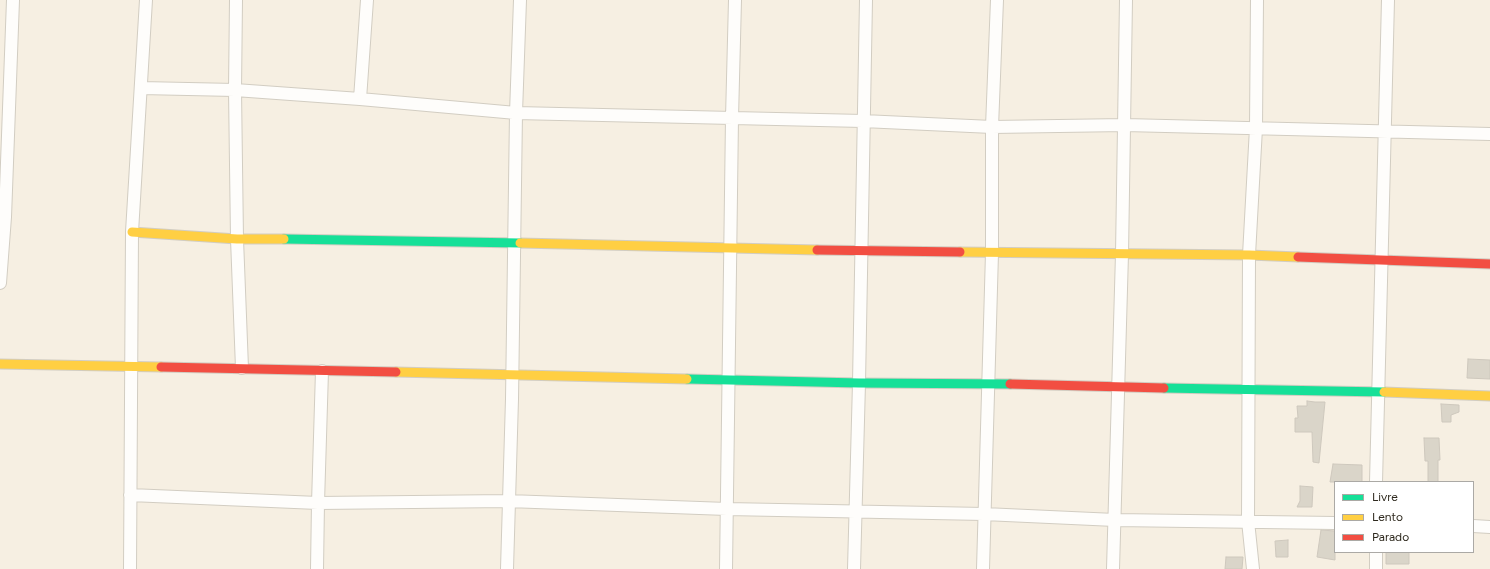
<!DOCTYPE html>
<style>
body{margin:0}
#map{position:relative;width:1490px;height:569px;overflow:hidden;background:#f6efe2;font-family:Figtree,sans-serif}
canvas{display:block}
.legend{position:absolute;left:1334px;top:481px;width:140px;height:72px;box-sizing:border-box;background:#fff;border:1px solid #aba9a5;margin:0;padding:5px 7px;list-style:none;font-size:12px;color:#2e291e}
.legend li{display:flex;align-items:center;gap:8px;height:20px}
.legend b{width:20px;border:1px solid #aba9a5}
</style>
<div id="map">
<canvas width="1490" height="569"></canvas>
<ul class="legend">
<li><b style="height:5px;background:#16e098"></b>Livre</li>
<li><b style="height:5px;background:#ffcf43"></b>Lento</li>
<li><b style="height:5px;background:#f24e42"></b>Parado</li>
</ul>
</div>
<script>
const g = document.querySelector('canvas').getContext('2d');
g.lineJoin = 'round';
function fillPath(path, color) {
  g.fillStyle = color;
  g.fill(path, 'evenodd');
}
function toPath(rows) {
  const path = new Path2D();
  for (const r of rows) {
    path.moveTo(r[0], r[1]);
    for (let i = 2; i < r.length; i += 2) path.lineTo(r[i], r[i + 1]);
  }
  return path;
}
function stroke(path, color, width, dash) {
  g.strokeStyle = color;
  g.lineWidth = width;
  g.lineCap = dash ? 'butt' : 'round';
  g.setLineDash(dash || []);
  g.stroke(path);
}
const building = toPath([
 [1468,359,1490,360,1490,379,1467,378,1468,359],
 [1307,401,1315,402,1325,402,1319,463,1313,462,1312,432,1295,432,1295,418,1298,418,1297,406,1307,406,1307,401],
 [1441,404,1459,405,1459,412,1451,415,1451,422,1442,422,1441,404],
 [1424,438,1439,438,1440,460,1438,460,1438,482,1428,482,1428,461,1425,461,1424,438],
 [1333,464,1362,465,1362,482,1330,482,1333,464],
 [1300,486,1313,487,1312,507,1297,507,1300,501,1300,486],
 [1321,530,1335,531,1335,560,1317,557,1321,530],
 [1288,540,1288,557,1276,557,1275,541,1288,540],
 [1386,552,1409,552,1409,564,1386,564,1386,552],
 [1226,557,1243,557,1242,569,1225,569,1226,557]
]);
fillPath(building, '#dad5c9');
stroke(building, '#cec8bd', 1);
const street = toPath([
 [236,0,235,90,237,239,242,368],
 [141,88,235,90,360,99,516,113,863,121,992,127,1125,125,1490,134],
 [360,99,367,0],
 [0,283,5,217,13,0],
 [1376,482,1388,0],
 [130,495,318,503,508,501,727,509,984,514,1115,520,1335,523],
 [1473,526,1490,527],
 [1376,552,1376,569],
 [130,569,132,232,146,0],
 [317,569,318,503,322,371],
 [507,569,512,399,516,113,520,0],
 [726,569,732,118,735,0],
 [854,569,859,383,866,0],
 [983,569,992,253,992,127,997,0],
 [1113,569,1122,254,1126,0],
 [1253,569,1248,521,1249,255,1256,128,1257,0]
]);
const fast = toPath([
 [284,239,520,243],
 [687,379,859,383,1010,384],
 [1164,388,1384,392]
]);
const slow = toPath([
 [132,232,237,239,284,239],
 [520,243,817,250],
 [960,252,1249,255,1298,257],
 [0,364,161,367],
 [396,372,687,379],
 [1384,392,1490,396]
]);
const jam = toPath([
 [817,250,960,252],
 [1298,257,1490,264],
 [161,367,396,372],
 [1010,384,1164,388]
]);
stroke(street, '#d2cdc2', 14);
stroke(fast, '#d2cdc2', 11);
stroke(slow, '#d2cdc2', 11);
stroke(jam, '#d2cdc2', 11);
stroke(street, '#fefdfb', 12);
stroke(fast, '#16e098', 9);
stroke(slow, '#ffcf43', 9);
stroke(jam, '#f24e42', 9);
</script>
